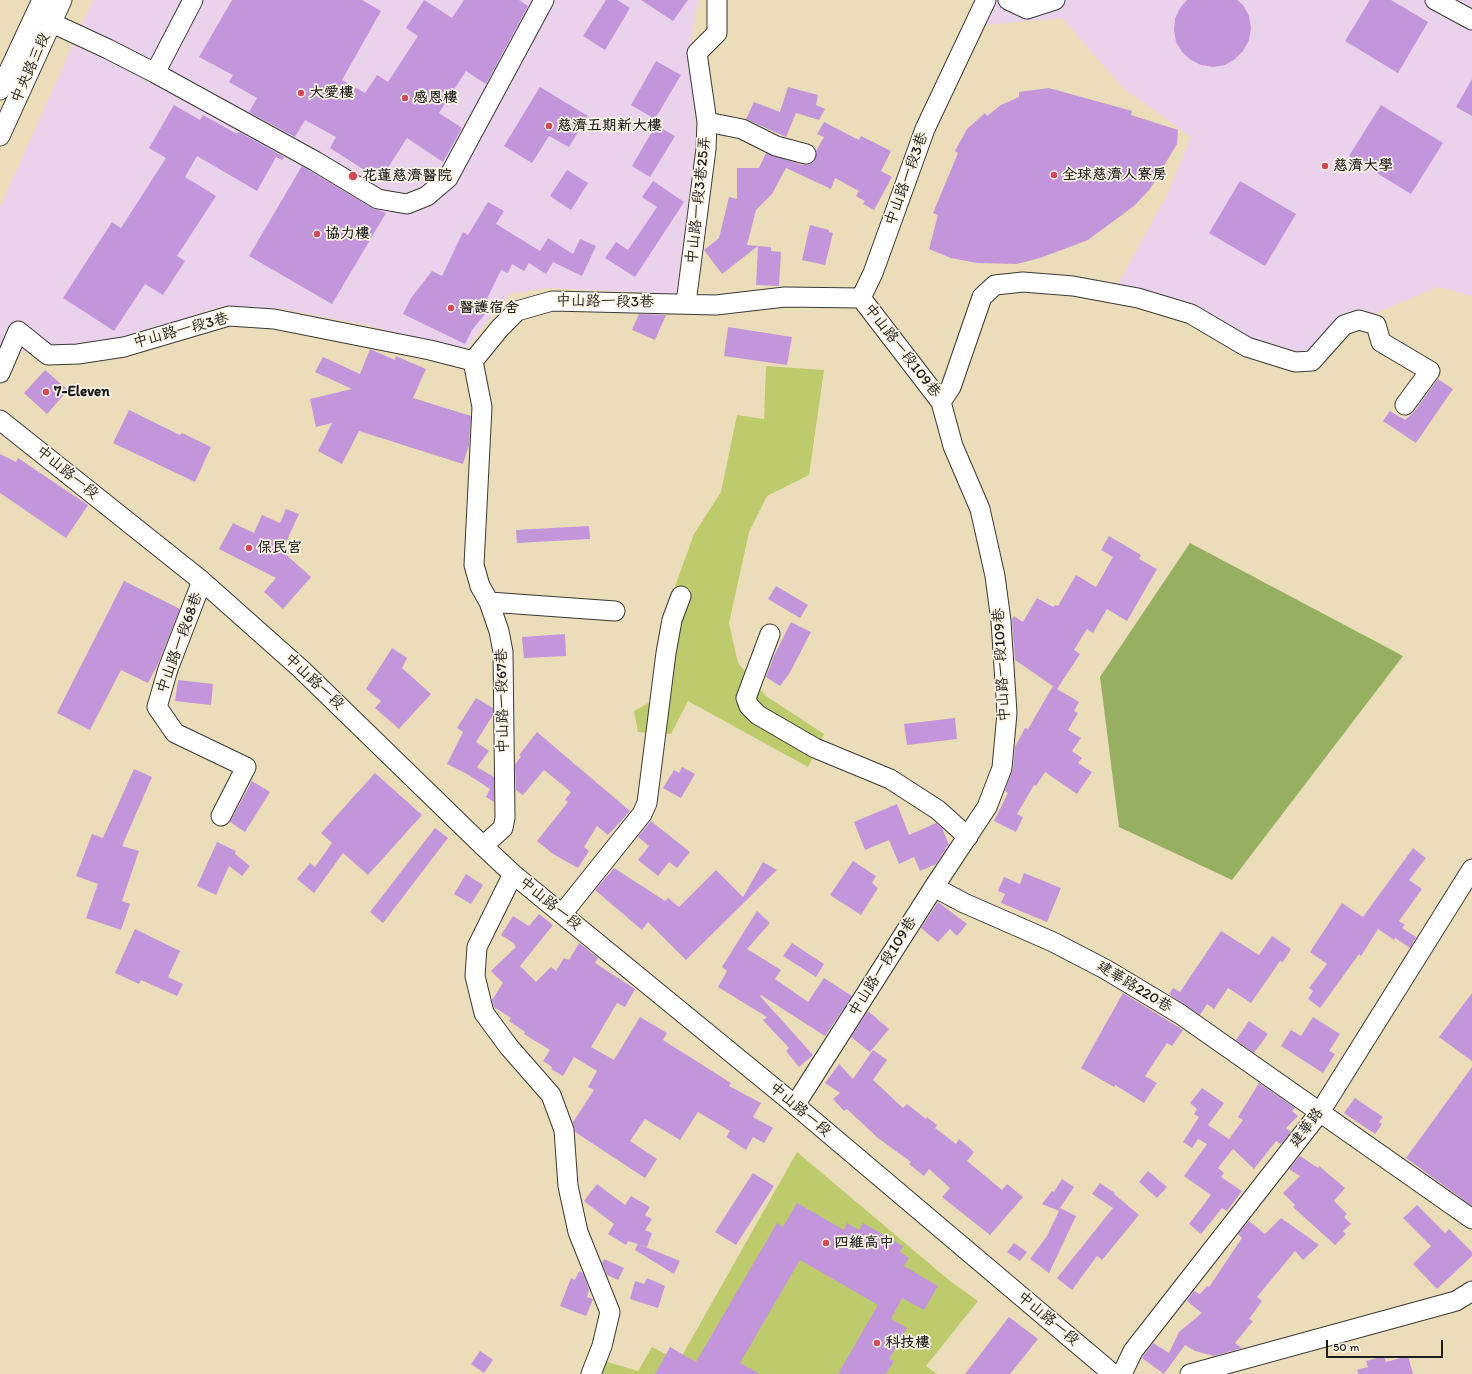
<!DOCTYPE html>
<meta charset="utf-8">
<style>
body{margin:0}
#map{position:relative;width:1472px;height:1374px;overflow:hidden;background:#ebddb9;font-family:Itim,sans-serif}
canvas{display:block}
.scale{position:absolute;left:1326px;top:1340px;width:117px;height:18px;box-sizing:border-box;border:2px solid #1c1c1c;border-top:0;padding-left:5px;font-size:12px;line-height:14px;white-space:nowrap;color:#1c1c1c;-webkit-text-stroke:3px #fcf5e5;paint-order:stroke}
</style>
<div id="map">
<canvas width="1472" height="1374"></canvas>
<div class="scale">50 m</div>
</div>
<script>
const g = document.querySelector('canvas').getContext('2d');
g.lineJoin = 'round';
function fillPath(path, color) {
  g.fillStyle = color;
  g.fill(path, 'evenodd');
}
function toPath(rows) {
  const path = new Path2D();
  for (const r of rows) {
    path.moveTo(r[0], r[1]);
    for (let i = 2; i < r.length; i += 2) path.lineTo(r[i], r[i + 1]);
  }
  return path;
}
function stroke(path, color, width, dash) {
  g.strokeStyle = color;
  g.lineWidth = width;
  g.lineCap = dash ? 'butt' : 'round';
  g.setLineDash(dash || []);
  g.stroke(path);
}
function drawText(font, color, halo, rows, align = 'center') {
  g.font = font + ' Itim,"LXGW WenKai TC",sans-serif';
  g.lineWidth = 3.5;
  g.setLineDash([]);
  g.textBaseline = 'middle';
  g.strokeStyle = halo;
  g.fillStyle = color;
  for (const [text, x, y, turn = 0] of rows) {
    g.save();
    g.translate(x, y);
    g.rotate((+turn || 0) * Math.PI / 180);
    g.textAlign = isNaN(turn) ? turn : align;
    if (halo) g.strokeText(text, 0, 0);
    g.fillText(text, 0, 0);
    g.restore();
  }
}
fillPath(toPath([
 [93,0,698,0,691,40,696,144,676,294,548,288,510,294,463,352,367,325,283,309,219,307,131,336,89,344,30,349,0,360,0,207],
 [975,0,1472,0,1472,296,1438,287,1376,313,1352,312,1336,322,1321,343,1303,353,1258,344,1196,308,1118,284,1167,195,1191,137,1122,87,1062,18,963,27]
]), '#ead1ec');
fillPath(toPath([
 [766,366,824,370,809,475,767,496,749,532,729,623,738,663,766,696,824,734,808,767,688,701,671,734,638,732,634,711,659,697,668,606,694,534,721,492,737,415,764,419],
 [797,1152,950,1281,978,1301,926,1366,937,1374,598,1374,604,1361,638,1371,652,1347,679,1361]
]), '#bdcb6d');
fillPath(toPath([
 [1190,543,1403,656,1232,880,1119,827,1100,677]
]), '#96af60');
fillPath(toPath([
 [232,0,362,0,381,11,342,80,365,93,377,75,388,82,418,36,406,28,424,0,452,18,464,0,519,0,528,6,486,84,466,71,439,113,462,128,443,162,407,138,380,180,330,148,336,137,305,120,295,137,249,112,257,98,229,82,233,75,199,57],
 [606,0,617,0,630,8,605,50,583,36],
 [641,0,688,0,673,21],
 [1187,0,1237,0,1243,5,1249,16,1251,28,1249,40,1243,51,1235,59,1225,65,1213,67,1201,65,1191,60,1182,52,1176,42,1174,30,1175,19,1180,8],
 [1370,0,1391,0,1428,22,1398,73,1345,41],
 [656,61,681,75,655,119,631,105],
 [1472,79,1472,116,1456,107],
 [540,87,588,116,569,147,549,136,532,163,504,146],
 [788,87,818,95,816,105,825,109,819,120,796,113,786,137,746,119,754,102,780,112],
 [1049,88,1132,111,1131,115,1178,130,1177,144,1150,189,1134,206,1088,240,1040,258,1017,264,977,263,951,258,929,249,938,215,933,213,958,153,955,151,967,129,985,113,987,116,1001,105,1019,97,1019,92],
 [174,105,200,120,203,115,237,134,239,132,284,157,282,160,276,157,257,191,197,156,185,177,216,196,177,256,185,261,163,295,145,284,114,331,63,298,112,222,121,228,166,158,149,148],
 [1381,105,1443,143,1411,194,1349,156],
 [824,122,859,140,861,136,891,151,881,171,892,177,874,210,863,204,865,201,856,196,859,191,835,178,831,189,786,168,772,194,756,210,747,245,758,246,722,274,704,250,719,238,729,197,737,199,737,168,759,168,766,153,803,165,809,164,816,157,816,151,824,137,817,134],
 [656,125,675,136,650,177,632,166],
 [302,166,372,208,386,213,332,304,249,256],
 [567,170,588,183,571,210,550,196],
 [653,181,684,202,635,277,605,258,616,242,628,250,657,207,642,197],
 [1240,181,1296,214,1265,266,1209,233],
 [488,202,504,211,496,224,540,251,548,238,573,254,580,239,596,246,582,276,553,262,546,274,529,263,524,271,512,264,508,273,501,270,481,311,485,314,472,330,465,344,403,314,411,298,432,271,442,276,463,232,468,235],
 [810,225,829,230,829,232,833,233,825,265,802,260],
 [758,246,771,247,771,251,781,252,779,286,756,285],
 [639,314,666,315,655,340,632,330],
 [728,327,792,337,787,365,724,356],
 [370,349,395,360,396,356,426,369,413,398,471,416,469,445,463,464,359,431,342,464,318,451,332,423,316,427,310,399,352,389,315,372,323,357,360,374],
 [45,370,68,390,47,414,24,393],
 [1438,379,1453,389,1416,443,1383,421,1390,411,1405,420,1414,412],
 [129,410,180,435,182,433,211,447,195,482,113,443],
 [0,454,16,462,18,458,88,505,66,538,0,493],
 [286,509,299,514,282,551,311,577,283,609,264,592,276,578,219,549,233,523,254,533,262,515,280,523],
 [589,526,590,539,517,543,516,530],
 [1109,536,1141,555,1139,559,1157,569,1127,621,1107,609,1093,633,1087,629,1074,650,1080,654,1057,689,1079,702,1074,711,1078,713,1068,730,1081,738,1072,751,1082,758,1078,763,1092,772,1077,794,1045,772,1036,786,1034,785,1017,814,1023,817,1016,832,994,821,1008,793,1005,791,1013,769,1015,747,1025,728,1028,729,1053,686,1057,689,1015,660,1012,619,1014,616,1023,622,1037,598,1053,607,1055,605,1058,606,1076,575,1096,587,1113,557,1101,550],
 [124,581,180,609,158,664,148,683,121,670,90,730,57,713],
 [776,586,808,605,800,618,768,599],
 [791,622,811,632,789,674,780,686,766,677,774,656],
 [565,634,566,656,524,658,522,637],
 [392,648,407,658,402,668,431,694,399,729,375,708,381,701,366,689],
 [178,680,213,684,211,705,175,701],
 [476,698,493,708,493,715,476,742,489,751,477,767,494,777,494,802,486,797,490,789,467,774,447,764,463,732,457,728],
 [955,718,957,739,907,745,904,724],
 [537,732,630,811,608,835,597,826,584,847,589,851,578,868,553,854,537,841,568,802,565,800,571,792,544,770,523,795,516,790,515,764,521,757,519,755],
 [682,767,695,774,681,798,663,788,674,770,679,773],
 [134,769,152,777,122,846,139,851,122,901,130,904,121,930,86,918,98,884,76,876,92,834,103,838],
 [375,773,422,815,368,875,343,853,314,893,297,879,310,863,315,867,332,843,321,833],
 [252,781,270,792,245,832,230,822],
 [897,804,909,835,936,823,942,828,949,845,945,848,946,849,936,864,920,871,914,857,899,864,889,840,865,850,854,822],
 [651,821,690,852,677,868,669,862,658,876,638,860,649,846,638,837],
 [435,828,448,838,383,923,370,912],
 [217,842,236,851,235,854,250,866,242,876,229,866,216,895,197,886],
 [1413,848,1426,858,1409,880,1422,889,1399,921,1405,925,1402,928,1416,937,1410,948,1395,938,1394,940,1378,929,1361,956,1359,954,1320,1008,1308,999,1313,991,1309,988,1327,964,1310,952,1342,903,1363,917],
 [853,861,876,876,872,883,878,888,861,915,830,895],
 [763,862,777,870,686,960,648,922,642,930,595,890,614,868,665,901,668,898,679,907,716,870,743,897],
 [1024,873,1061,888,1047,922,1001,903,1005,894,998,891,1004,877,1020,884],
 [466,874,483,885,471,904,454,894],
 [938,902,967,924,957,936,950,929,938,942,921,928],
 [757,911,770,923,747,949,781,970,775,979,808,1002,824,978,852,996,825,1036,761,995,760,996,813,1055,799,1067,786,1051,789,1048,763,1020,767,1017,718,987,727,971,722,967],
 [539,914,553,925,520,966,536,982,551,967,556,971,564,958,569,960,579,943,598,958,595,963,635,989,625,1007,617,1003,591,1047,614,1060,640,1017,667,1033,663,1040,731,1083,729,1086,761,1103,753,1117,773,1128,764,1143,753,1137,746,1150,726,1137,730,1131,698,1112,680,1140,645,1119,630,1141,657,1159,645,1178,575,1132,573,1122,594,1090,588,1087,597,1071,574,1057,563,1076,551,1069,552,1067,543,1061,550,1050,524,1034,525,1032,509,1021,511,1018,494,1007,492,1000,503,983,491,971,516,947,514,945,515,944,501,935,513,916,529,926],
 [135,929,180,951,168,977,183,984,177,996,141,980,139,984,115,973],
 [1221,931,1259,955,1272,936,1291,949,1283,962,1280,961,1251,1003,1228,988,1214,1009,1207,1004,1200,1015,1169,994,1173,988,1180,992],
 [792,943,824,964,816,977,783,956],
 [1123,993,1183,1030,1172,1046,1167,1043,1145,1076,1157,1083,1144,1103,1115,1085,1114,1087,1081,1068],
 [1472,993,1472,1061,1439,1037],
 [868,1011,889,1029,870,1052,851,1037],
 [1313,1017,1340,1034,1329,1051,1335,1054,1323,1073,1281,1046,1291,1030,1301,1036],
 [1249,1021,1268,1034,1254,1053,1236,1040],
 [873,1050,887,1060,873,1080,903,1108,907,1104,926,1119,927,1117,937,1125,935,1128,956,1144,959,1139,974,1152,967,1161,1002,1190,1007,1184,1023,1197,990,1235,942,1197,950,1188,929,1169,924,1176,909,1164,911,1162,878,1138,847,1109,844,1111,833,1099,840,1093,825,1083,839,1064,853,1079],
 [1472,1067,1472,1206,1406,1158],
 [1259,1083,1295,1108,1292,1111,1298,1116,1286,1128,1291,1132,1281,1144,1276,1141,1254,1169,1233,1149,1218,1168,1224,1173,1221,1177,1242,1191,1227,1211,1222,1208,1201,1234,1189,1224,1211,1195,1184,1176,1207,1144,1198,1139,1192,1148,1183,1142,1199,1117,1194,1114,1197,1109,1190,1103,1202,1088,1224,1103,1208,1125,1229,1139,1243,1120,1238,1117],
 [1355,1098,1383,1117,1379,1122,1382,1124,1375,1134,1344,1113],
 [1300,1156,1318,1168,1319,1166,1345,1188,1334,1201,1347,1214,1344,1217,1351,1224,1343,1231,1346,1234,1335,1245,1293,1207,1295,1205,1283,1193,1300,1176,1289,1169],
 [1148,1171,1167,1187,1157,1198,1139,1182],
 [753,1173,774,1186,736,1245,715,1232],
 [1062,1179,1074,1187,1060,1208,1076,1216,1049,1273,1030,1259,1047,1236,1059,1211,1042,1204,1052,1191,1054,1192],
 [1100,1183,1115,1193,1114,1194,1139,1215,1102,1260,1097,1256,1072,1290,1057,1278,1113,1208,1092,1194],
 [597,1184,625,1205,631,1196,650,1207,645,1215,652,1219,645,1230,652,1233,647,1247,628,1241,626,1245,608,1234,614,1224,584,1201],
 [797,1203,844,1230,847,1223,859,1230,863,1223,903,1246,900,1252,909,1258,904,1266,938,1286,924,1310,902,1298,891,1319,907,1328,889,1359,894,1361,886,1374,838,1374,878,1305,800,1260,740,1363,760,1374,655,1374,670,1347,696,1362,777,1223,783,1227],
 [1417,1205,1445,1233,1449,1229,1472,1252,1472,1256,1437,1289,1413,1264,1431,1246,1403,1218],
 [1281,1218,1319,1245,1303,1260,1295,1251,1257,1297,1262,1301,1249,1319,1253,1321,1235,1343,1242,1348,1214,1356,1195,1351,1185,1345,1164,1374,1142,1358,1153,1343,1169,1353,1179,1332,1202,1313,1187,1301,1194,1291,1200,1294,1207,1286,1209,1287,1242,1238,1238,1234,1249,1221,1265,1234],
 [1014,1243,1027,1252,1020,1261,1007,1252],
 [638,1244,680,1261,674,1274,635,1250],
 [604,1259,624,1268,618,1280,607,1275,602,1263],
 [579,1271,583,1273,589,1290,587,1297,593,1299,586,1316,560,1306,571,1278,575,1280],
 [647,1278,665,1286,658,1308,630,1299,635,1281,644,1284],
 [1009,1317,1038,1339,1010,1374,965,1374],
 [480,1351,493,1360,484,1373,471,1364],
 [1384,1356,1386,1362,1408,1356,1413,1374,1358,1374,1357,1370,1368,1367,1366,1361]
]), '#c396db');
const minor = toPath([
 [1008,0,1027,9,1055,0],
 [1435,0,1472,20],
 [35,15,108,49,155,73,315,161,378,199,407,204,427,196,448,178,544,0],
 [155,73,193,0],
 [0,90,42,0],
 [707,122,742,129,776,146,806,154],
 [0,136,62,0],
 [861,298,873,273,925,129,986,0],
 [686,303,706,149,707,122,697,53,717,33,717,0],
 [473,361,482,407,474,565,480,586,489,602,499,631,503,652,505,818,503,828,483,846],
 [473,361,500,328,517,311,552,301,716,305,785,297,861,298],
 [0,373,18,331,48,355,78,354,124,347,229,316,274,319,430,350,473,361],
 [941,402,951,387,982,297,995,285,1023,282,1073,286,1138,298,1191,314,1247,347,1295,362,1312,361,1344,325,1359,320,1376,325,1381,342,1430,371,1405,405],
 [0,420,202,581,301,669,483,846,513,874,795,1105,1113,1374],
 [202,581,168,669,157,707,175,733,246,767,221,816],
 [489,602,615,611],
 [770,634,746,698,749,706,758,715,815,748,890,779,938,810,968,837],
 [513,874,477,947,475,976,484,1013,509,1047,551,1095,564,1130,568,1186,578,1232,610,1312,602,1346,591,1374],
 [934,887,964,903,1053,942,1105,969,1180,1014,1472,1219],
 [562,914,642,814,647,803,666,653,672,620,681,596],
 [795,1105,934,887,987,807,1002,768,1007,713,1001,621,995,576,980,509,953,446,941,402,861,298],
 [1122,1374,1133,1351,1320,1112,1472,869],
 [1190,1374,1456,1301,1472,1291]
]);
stroke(minor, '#3b3934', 21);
stroke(minor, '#fff', 19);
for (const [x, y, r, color] of [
 [301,93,4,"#d1495b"],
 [405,98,4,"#d1495b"],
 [549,126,4,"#d1495b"],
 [1325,166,4,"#d1495b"],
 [1054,175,4,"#d1495b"],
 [353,176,5,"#d1495b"],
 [317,234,4,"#d1495b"],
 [451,308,4,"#d1495b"],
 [46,392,4,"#d1495b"],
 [249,548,4,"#d1495b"],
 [826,1243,4,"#d1495b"],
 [877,1343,4,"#d1495b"]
]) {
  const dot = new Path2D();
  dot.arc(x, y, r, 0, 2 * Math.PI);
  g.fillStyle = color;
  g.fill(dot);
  stroke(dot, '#fcf5e5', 1.5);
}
drawText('15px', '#1c1c1c', '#fcf5e5', [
 ["中央路三段",31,68,-66],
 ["中山路一段3巷",907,179,-70],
 ["中山路一段3巷25弄",699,200,-84],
 ["中山路一段3巷",605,302,1],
 ["中山路一段3巷",181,331,-15],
 ["中山路一段109巷",902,351,52],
 ["中山路一段",67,473,39],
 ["中山路一段68巷",180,643,-70],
 ["中山路一段109巷",1002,665,-93],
 ["中山路一段",314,682,43],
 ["中山路一段67巷",503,701,-91],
 ["中山路一段",550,904,39],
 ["中山路一段109巷",883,967,-58],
 ["建華路220巷",1134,987,31],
 ["中山路一段",800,1110,40],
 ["建華路",1307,1128,-53],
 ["中山路一段",1048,1319,40]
]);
drawText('bold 15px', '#1c1c1c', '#fcf5e5', [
 ["大愛樓",309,93],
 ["感恩樓",413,98],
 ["慈濟五期新大樓",557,126],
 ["慈濟大學",1333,166],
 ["全球慈濟人寮房",1062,175],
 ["花蓮慈濟醫院",362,176],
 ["協力樓",325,234],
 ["醫護宿舍",459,308],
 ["7-Eleven",54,392],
 ["保民宮",257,548],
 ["四維高中",834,1243],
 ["科技樓",885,1343]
], 'left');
</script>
